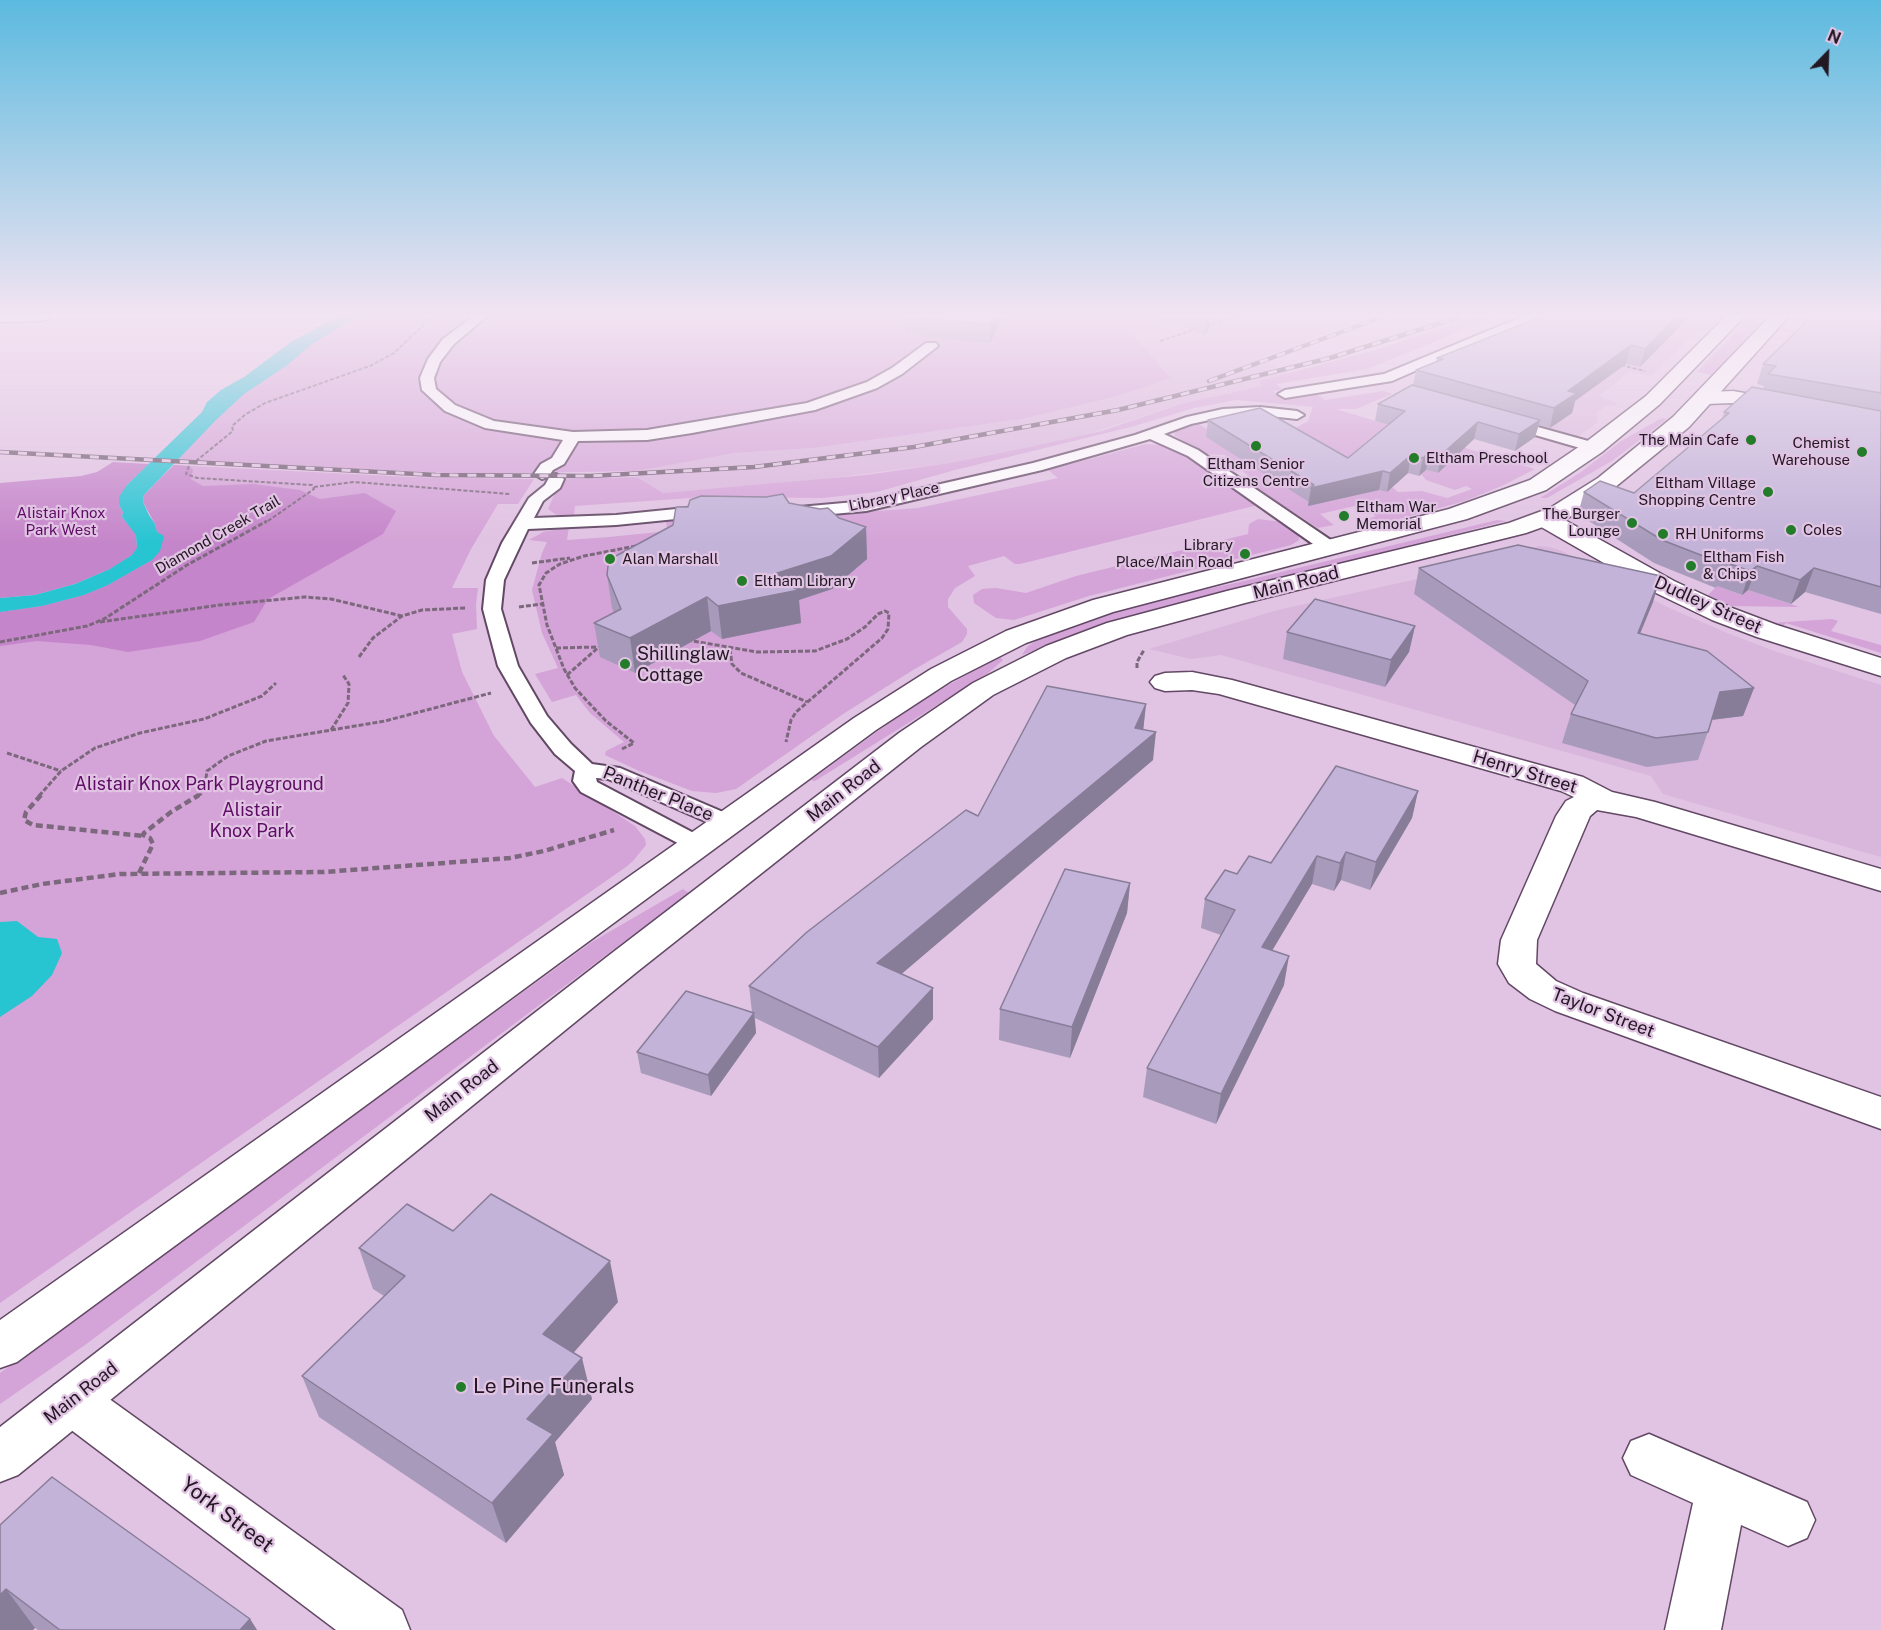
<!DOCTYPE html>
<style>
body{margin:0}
#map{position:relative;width:1881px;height:1630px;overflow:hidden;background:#e1c3e3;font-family:"Public Sans",sans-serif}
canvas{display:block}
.north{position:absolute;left:1797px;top:24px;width:60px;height:60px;-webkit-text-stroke:4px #e1c3e3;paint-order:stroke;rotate:23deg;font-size:16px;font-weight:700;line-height:24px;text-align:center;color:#221722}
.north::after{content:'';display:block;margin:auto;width:21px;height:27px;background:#221722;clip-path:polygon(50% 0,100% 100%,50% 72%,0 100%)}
</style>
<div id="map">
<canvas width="1881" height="1630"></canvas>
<div class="north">N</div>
</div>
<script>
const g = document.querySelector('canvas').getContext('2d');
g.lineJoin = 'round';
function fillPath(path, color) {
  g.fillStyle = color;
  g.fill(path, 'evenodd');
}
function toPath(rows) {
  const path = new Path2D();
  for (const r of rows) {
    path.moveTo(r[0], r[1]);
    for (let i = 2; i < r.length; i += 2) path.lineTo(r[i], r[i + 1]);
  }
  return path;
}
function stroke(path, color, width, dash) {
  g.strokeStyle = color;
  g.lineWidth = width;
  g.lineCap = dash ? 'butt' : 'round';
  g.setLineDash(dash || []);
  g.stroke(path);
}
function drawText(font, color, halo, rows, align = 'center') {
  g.font = font + ' "Public Sans",sans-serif';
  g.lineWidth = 4.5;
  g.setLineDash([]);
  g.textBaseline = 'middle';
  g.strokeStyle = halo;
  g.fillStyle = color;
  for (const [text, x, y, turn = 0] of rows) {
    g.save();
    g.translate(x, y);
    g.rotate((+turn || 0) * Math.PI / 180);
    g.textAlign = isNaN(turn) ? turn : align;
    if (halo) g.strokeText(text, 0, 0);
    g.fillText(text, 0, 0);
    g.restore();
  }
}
fillPath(toPath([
 [1203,315,1375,315,1258,359,1291,373,1260,381,1262,386,1184,403,1082,436,950,463,798,482,663,493,637,477,637,471,735,453,813,448,1022,419,1118,396,1173,377,1168,375,1133,335],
 [1572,315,1723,315,1709,329,1700,329,1651,376,1629,372,1599,396,1615,402,1618,405,1607,406,1597,412,1598,422,1576,438,1401,389],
 [1539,546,1550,547,1562,551,1667,607,1727,633,1777,652,1881,685,1881,857,1663,794,1651,776,1221,655,1191,659,1149,649,1278,610,1431,576]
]), '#d9b6dc');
fillPath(toPath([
 [347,315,1203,315,1133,335,1168,375,1174,377,1118,396,1022,419,813,448,735,453,637,471,466,474,163,459,172,447],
 [1480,315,1500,315,1367,369,1277,384,1282,390,1273,391,1283,399,1317,394,1325,400,1383,391,1390,393,1392,394,1356,409,1336,409,1535,469,1504,485,1465,501,1370,527,1362,521,1376,516,1359,505,1320,514,1334,525,1318,528,1247,482,1249,476,1241,470,1254,467,1261,471,1287,433,1308,421,1313,407,1236,400,1194,408,1131,427,955,470,877,492,823,498,705,497,575,506,574,516,558,516,548,509,561,479,637,477,663,493,866,475,950,463,1029,447,1102,431,1184,403,1262,386,1259,381,1375,350],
 [1453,459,1438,473,1425,470,1421,474,1426,480,1455,490,1466,486,1472,489,1447,498,1422,491,1398,492,1392,487,1387,492,1341,479],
 [1747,319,1761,322,1712,375,1697,372],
 [1662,418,1667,419,1612,461,1547,498,1540,498,1581,472,1621,441],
 [1199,424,1217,435,1247,463,1239,464,1225,455,1204,454,1174,435,1176,430],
 [1146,444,1161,445,1179,451,1258,505,1020,564,1015,564,1004,556,968,566,975,576,955,588,948,599,948,607,967,629,967,634,962,642,913,670,843,714,736,789,716,793,692,791,637,770,605,755,606,751,624,742,590,713,576,695,552,702,535,674,558,668,542,633,532,590,542,553,547,542,529,540,543,532,569,527,567,540,609,537,668,531,665,519,712,515,780,518,918,508,1058,478,1048,470],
 [174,465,411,477,534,479,518,504,498,504,471,549,452,588,478,588,476,604,477,629,452,634,462,672,494,736,535,787,562,778,635,826,645,839,646,845,633,861,626,867,0,1303,0,612,65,600,157,532,152,485],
 [1258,519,1283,522,1298,532,1299,540,1291,545,1089,596,1014,620,996,618,974,603,973,595,982,589,996,588,1026,593,1076,576,1248,534,1249,524],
 [1497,520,1506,521,1158,609,1088,630,1022,655,1027,647,1041,637,1108,614,1174,596,1240,582],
 [1717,586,1741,595,1748,590,1799,607,1730,606,1707,596],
 [1832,619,1838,621,1831,631,1881,645,1881,653,1786,623,1782,627,1772,623],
 [999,656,1003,660,987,674,815,781,811,780,914,705],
 [683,889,689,893,85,1345,0,1404,0,1373,592,942]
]), '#d4a3d7');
fillPath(toPath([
 [113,462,149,464,127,485,119,505,123,512,122,517,136,534,137,548,132,555,110,569,75,584,35,595,0,598,0,483,81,476,97,472],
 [174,465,189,466,193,470,191,479,203,486,253,484,300,490,320,499,365,493,396,511,383,534,268,599,254,622,200,641,128,652,91,645,37,641,0,646,0,612,42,606,84,595,108,585,152,560,157,532,155,524,143,502,144,495]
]), '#c585ca');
fillPath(toPath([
 [340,315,361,315,312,344,286,366,244,394,216,420,144,495,143,502,149,515,155,524,157,532,164,536,160,551,152,560,108,585,84,595,42,606,0,612,0,598,35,595,75,584,110,569,132,555,137,548,136,535,122,517,123,512,119,505,119,497,127,485,202,412,207,402,221,390,244,377,291,342],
 [17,921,38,937,57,939,62,953,52,975,32,996,0,1017,0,922]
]), '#27c4d2');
const lane = toPath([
 [475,315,488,315,453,345,440,362,434,378,436,389,455,405,494,421,573,432,647,430,807,403,867,382,892,368,926,343,936,343,938,346,902,374,877,388,815,410,692,433,647,440,578,441,564,464,553,470,548,477,542,479,534,474,541,464,552,458,563,440,485,428,445,411,422,390,420,378,428,359,443,339,475,315],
 [1526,315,1542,315,1392,381,1285,398,1278,394,1285,390,1384,374,1526,315],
 [1260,407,1297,411,1304,415,1297,419,1260,415,1223,417,1191,424,1164,434,1198,450,1335,543,1338,547,1335,551,1323,551,1188,456,1150,439,1042,470,866,511,799,517,791,512,799,507,866,501,1033,463,1135,435,1187,417,1223,409,1260,407],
 [1509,419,1599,444,1602,447,1594,452,1504,426,1502,423,1504,420,1509,419],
 [556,474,564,479,560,488,543,501,534,518,616,515,706,506,714,511,706,516,616,525,528,529,504,580,501,609,518,666,547,716,571,744,592,764,620,768,737,818,740,823,737,828,729,830,721,828,608,779,596,778,597,782,707,840,711,845,707,850,699,852,691,850,581,792,573,781,575,771,555,754,531,723,498,666,483,609,486,580,502,543,529,498,545,485,550,476,556,474]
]);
const street = toPath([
 [0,315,50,315,48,319,41,321,0,322,0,315],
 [1545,512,1554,514,1674,581,1732,608,1777,625,1881,658,1881,676,1757,637,1712,620,1656,593,1536,524,1533,519,1536,514,1545,512],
 [1192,672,1232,680,1583,777,1612,792,1655,802,1881,869,1881,891,1636,817,1597,810,1590,816,1537,940,1536,964,1556,981,1583,993,1881,1097,1881,1129,1555,1011,1530,999,1509,983,1498,964,1501,940,1556,816,1566,801,1574,797,1561,791,1219,694,1192,690,1165,691,1155,688,1150,682,1155,676,1165,673,1192,672],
 [72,1378,90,1385,402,1610,410,1630,336,1630,54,1417,47,1401,54,1385,72,1378],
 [1649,1434,1807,1502,1815,1520,1807,1538,1788,1546,1741,1525,1721,1630,1665,1630,1693,1503,1631,1475,1623,1458,1631,1441,1649,1434]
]);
const secondary = toPath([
 [1733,391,1785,400,1793,401,1796,406,1793,411,1785,412,1733,403,1706,404,1699,402,1695,398,1699,394,1706,392,1733,391]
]);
const primary = toPath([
 [1727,315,1746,315,1660,404,1602,452,1546,490,1467,519,1113,612,1026,643,951,681,876,730,17,1362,0,1368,0,1320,854,718,931,669,1006,631,1093,600,1449,509,1530,480,1586,442,1646,396,1727,315],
 [1771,315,1790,315,1689,427,1614,488,1568,518,1526,533,1245,603,1127,635,1066,658,993,695,921,747,638,971,18,1475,0,1482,0,1427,612,953,899,733,973,683,1046,646,1107,623,1227,591,1509,523,1550,508,1598,478,1673,417,1771,315]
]);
stroke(lane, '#624864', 4);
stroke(street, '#624864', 3);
stroke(secondary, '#624864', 3);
stroke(primary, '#624864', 3);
stroke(toPath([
 [1206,326,1240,315],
 [1160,341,1196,329],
 [1621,365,1645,371],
 [196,461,233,431,232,426,246,414,265,403,370,366,394,353,434,315],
 [189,466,186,474,197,478,312,485,314,489,265,523],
 [314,487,354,482,510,494]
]), '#7c687d', 2, [4, 2]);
stroke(toPath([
 [532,563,570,558],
 [519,607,542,604],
 [100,622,220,605,305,597,331,599,402,616],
 [687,640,757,652,815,651,847,639,865,627,878,614,885,611,889,613,888,629,882,638,796,712,791,720,786,742],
 [0,642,87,626,104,619,187,565,267,521],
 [556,648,597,647],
 [730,649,732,664,741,673,807,702],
 [359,657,373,638,402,616,422,610,466,608],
 [1137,668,1137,662,1144,650],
 [567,675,600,646],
 [331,730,348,703,349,684,343,675],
 [622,749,634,743,606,721,588,702,575,688,564,669,547,625,539,585,546,573,560,564,584,556,636,546],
 [7,753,61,771],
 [39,796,61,771,95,748,140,733,204,719,262,696,276,683],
 [197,796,201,794,205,785,207,771,228,756,266,741,385,721,491,693]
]), '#7c687d', 3, [5, 2]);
stroke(toPath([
 [41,795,26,812,24,820,33,825,144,836],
 [139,873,153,844,150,838,143,835,144,833,171,812,199,795],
 [0,893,42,884,120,874,324,872,510,858,544,851,614,830]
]), '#7c687d', 4.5, [7, 4]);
fillPath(lane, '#fff');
fillPath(street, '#fff');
fillPath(secondary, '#fff');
fillPath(primary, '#fff');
const rail = toPath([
 [1209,381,1387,315],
 [0,452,436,475,590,476,754,467,914,447,1118,410,1330,358,1466,315]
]);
stroke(rail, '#6d5a6d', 4.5);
stroke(rail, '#e1c3e3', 3, [9]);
fillPath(toPath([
 [905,315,1004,315,990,343,921,337,921,333,906,332],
 [1157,315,1211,315,1210,327,1205,335],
 [1539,315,1691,315,1640,367,1626,364,1575,401,1572,413,1550,428,1539,425,1535,437,1515,451,1474,439,1438,473,1426,470,1419,476,1408,473,1387,492,1379,490,1308,506,1309,502,1206,437,1208,420,1348,458,1389,425,1375,421,1378,404,1413,385,1416,370,1436,362,1437,358,1536,319,1536,316],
 [1881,315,1881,614,1805,592,1791,604,1748,590,1742,595,1717,586,1716,588,1654,563,1578,514,1584,492,1634,493,1722,419,1724,412,1763,389,1764,386,1757,384,1763,364,1800,328,1803,320],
 [766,497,839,518,866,527,867,559,832,589,799,600,801,623,722,639,711,631,635,673,600,657,594,623,614,613,612,608,607,575,673,525,688,507],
 [1419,568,1653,602,1640,634,1754,688,1743,716,1712,720,1698,760,1647,767,1562,743,1571,714,1575,705,1414,594],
 [1415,626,1409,652,1385,687,1283,659,1287,632],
 [1146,704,1143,730,1153,760,901,974,933,988,933,1019,879,1078,755,1018,756,1033,711,1096,641,1073,637,1052,752,1012,749,986,978,816],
 [1418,791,1412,818,1370,890,1341,880,1334,891,1312,884,1272,950,1284,985,1216,1124,1143,1097,1147,1068,1221,935,1201,928,1205,899,1237,874,1271,863],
 [1130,883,1127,913,1070,1058,999,1040,1000,1009],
 [453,1231,618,1302,573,1353,592,1399,555,1442,564,1475,506,1543,319,1417,302,1376,384,1296,373,1289,359,1248],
 [0,1525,250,1619,257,1630,38,1630,35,1628,33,1630,0,1630]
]), '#a89abb');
fillPath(toPath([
 [995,315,1004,315,990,343,990,324],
 [1211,315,1210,327,1205,335,1207,321],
 [1678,315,1691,315,1640,367,1645,349],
 [1631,345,1626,364,1575,401,1572,413,1550,428,1554,408,1568,391],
 [1540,420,1535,437,1515,451,1519,434],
 [1478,422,1474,439,1438,473,1441,455],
 [1429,452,1426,470,1419,476,1423,458],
 [1411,455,1408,473,1387,492,1390,473],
 [1383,471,1379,490,1308,506,1311,488],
 [866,527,867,559,832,589,799,600,801,623,722,639,718,606,768,576],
 [1757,566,1748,590,1742,595,1750,571],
 [1814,568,1805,592,1791,604,1800,580],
 [1661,576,1653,602,1629,660,1638,633],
 [707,597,711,631,635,673,630,638],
 [1415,626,1409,652,1385,687,1391,660],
 [1754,688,1743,716,1710,720,1720,692],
 [1146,704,1143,732,1156,732,1153,760,878,994,877,963,1135,728],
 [1418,791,1412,818,1370,890,1376,862],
 [1346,852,1341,880,1334,891,1340,863],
 [1317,856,1312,884,1257,976,1262,947],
 [1130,883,1127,913,1070,1058,1072,1027],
 [1289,956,1284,985,1216,1124,1221,1094],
 [933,988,933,1019,879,1078,878,1047],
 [754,1013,756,1033,711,1096,708,1075],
 [610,1261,618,1302,554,1375,543,1334],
 [582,1358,592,1399,555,1442,564,1475,506,1543,492,1503,527,1419],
 [6,1589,35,1628,33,1630,0,1630,0,1595],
 [250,1619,257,1630,240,1630]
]), '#887d98');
const building = toPath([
 [913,315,995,315,990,324,920,319,922,315,913,315],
 [1191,315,1211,315,1207,321,1191,315],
 [1539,315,1678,315,1645,349,1631,345,1568,391,1577,393,1554,408,1416,370,1443,359,1437,358,1541,317,1536,316,1539,315],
 [1807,315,1881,315,1881,393,1768,374,1776,366,1763,364,1807,321,1803,320,1807,315],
 [1412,385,1540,420,1519,434,1478,422,1441,455,1429,452,1423,458,1411,455,1390,473,1383,471,1311,488,1314,485,1208,420,1260,408,1348,458,1405,411,1378,404,1412,385],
 [1752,387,1881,411,1881,587,1814,568,1800,580,1757,566,1750,571,1725,562,1724,564,1662,540,1584,492,1600,481,1634,493,1729,413,1724,412,1752,387],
 [783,494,789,503,820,509,828,508,839,518,866,527,831,556,768,576,799,590,718,606,707,597,630,638,594,623,621,609,607,575,608,566,614,557,673,525,676,507,688,507,690,500,701,496,766,497,783,494],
 [1518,545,1661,576,1638,633,1707,651,1754,688,1720,692,1708,732,1656,738,1571,714,1588,681,1419,568,1518,545],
 [1315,599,1415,626,1391,660,1287,632,1315,599],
 [1047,686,1146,704,1135,728,1156,732,877,963,933,988,878,1047,749,986,807,932,966,810,978,816,1047,686],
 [1336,766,1418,791,1376,862,1346,852,1340,863,1317,856,1262,947,1289,956,1221,1094,1147,1068,1235,910,1205,899,1225,870,1237,874,1249,856,1271,863,1336,766],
 [1065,869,1130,883,1072,1027,1000,1009,1065,869],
 [686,991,754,1013,708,1075,637,1052,686,991],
 [491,1194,610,1261,543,1334,582,1358,527,1419,553,1434,492,1503,302,1376,405,1276,359,1248,407,1204,453,1231,491,1194],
 [52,1477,250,1619,240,1630,60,1630,6,1589,0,1595,0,1525,52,1477]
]);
fillPath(building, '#c3b3d9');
stroke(building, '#887d98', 1.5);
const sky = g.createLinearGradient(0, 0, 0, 543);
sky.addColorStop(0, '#5bbadf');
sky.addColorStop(0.58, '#f2e4f2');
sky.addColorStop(1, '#f2e4f200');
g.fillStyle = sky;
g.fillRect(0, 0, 1881, 543);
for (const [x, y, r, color] of [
 [1751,440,6,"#237c2a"],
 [1256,446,6,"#237c2a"],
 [1862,452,6,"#237c2a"],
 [1414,458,6,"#237c2a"],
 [1768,492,6,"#237c2a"],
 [1344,516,6,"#237c2a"],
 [1632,523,6,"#237c2a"],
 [1791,530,6,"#237c2a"],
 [1663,534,6,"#237c2a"],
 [1245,554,6,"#237c2a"],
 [610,559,6,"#237c2a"],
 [1691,566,6,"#237c2a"],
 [742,581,6,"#237c2a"],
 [625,664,6,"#237c2a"],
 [461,1387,6,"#237c2a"]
]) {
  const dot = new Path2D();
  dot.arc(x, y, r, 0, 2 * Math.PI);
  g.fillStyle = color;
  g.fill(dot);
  stroke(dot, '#e1c3e3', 2);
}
drawText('15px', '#221722', '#e1c3e3', [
 ["The Main Cafe",1739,440,"right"],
 ["Chemist",1850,443,"right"],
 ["Warehouse",1850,460,"right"],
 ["Eltham Preschool",1426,458],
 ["Eltham Senior",1256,464,"center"],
 ["Citizens Centre",1256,481,"center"],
 ["Eltham Village",1756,483,"right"],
 ["Shopping Centre",1756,500,"right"],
 ["Eltham War",1356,507],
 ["Memorial",1356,524],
 ["The Burger",1620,514,"right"],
 ["Lounge",1620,531,"right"],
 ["Coles",1803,530],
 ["RH Uniforms",1675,534],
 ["Library",1233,545,"right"],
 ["Place/Main Road",1233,562,"right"],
 ["Eltham Fish",1703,557],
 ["& Chips",1703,574],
 ["Alan Marshall",622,559],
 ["Eltham Library",754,581]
], 'left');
drawText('15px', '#221722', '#e1c3e3', [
 ["Library Place",894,497,-12],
 ["Diamond Creek Trail",218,535,-30]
]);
drawText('15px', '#5e0c65', '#e1c3e3', [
 ["Alistair Knox",61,513],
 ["Park West",61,530]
]);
drawText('18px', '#221722', '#e1c3e3', [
 ["Main Road",1296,583,-14],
 ["Dudley Street",1708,605,24],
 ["Henry Street",1525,772,17],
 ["Main Road",844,791,-38],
 ["Panther Place",658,794,22],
 ["Taylor Street",1603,1013,21],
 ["Main Road",462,1091,-38],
 ["Main Road",81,1393,-38]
]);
drawText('18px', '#221722', '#e1c3e3', [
 ["Shillinglaw",637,654],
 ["Cottage",637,675]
], 'left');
drawText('18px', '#5e0c65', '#e1c3e3', [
 ["Alistair Knox Park Playground",199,784],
 ["Alistair",252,810],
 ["Knox Park",252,831]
]);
drawText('21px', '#221722', '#e1c3e3', [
 ["Le Pine Funerals",473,1387]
], 'left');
drawText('21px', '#221722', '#e1c3e3', [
 ["York Street",227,1515,37]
]);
</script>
